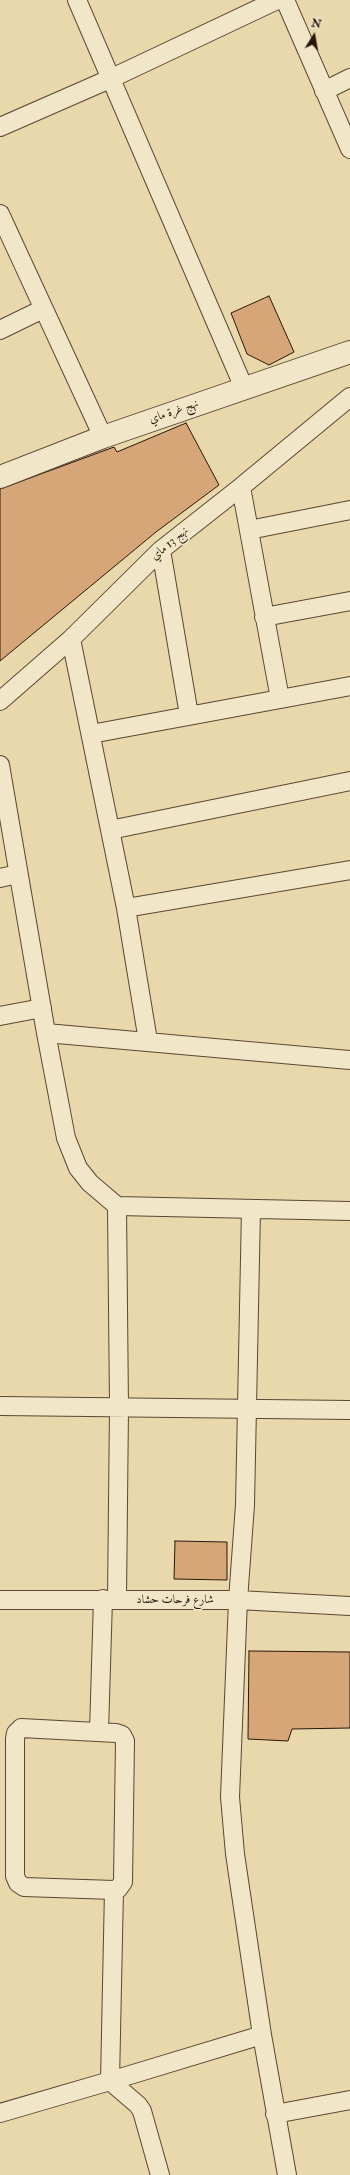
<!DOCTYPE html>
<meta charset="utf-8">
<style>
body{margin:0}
#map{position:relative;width:350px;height:2175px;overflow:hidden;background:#e9d8ab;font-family:"IM FELL Double Pica",serif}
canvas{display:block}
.north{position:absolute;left:294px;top:16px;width:40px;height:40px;-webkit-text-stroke:3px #f1e6c8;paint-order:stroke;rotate:11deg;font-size:11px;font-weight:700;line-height:16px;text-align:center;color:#29170b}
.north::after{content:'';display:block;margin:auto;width:14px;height:18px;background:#29170b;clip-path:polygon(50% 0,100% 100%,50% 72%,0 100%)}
</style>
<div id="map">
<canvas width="350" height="2175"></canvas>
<div class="north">N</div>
</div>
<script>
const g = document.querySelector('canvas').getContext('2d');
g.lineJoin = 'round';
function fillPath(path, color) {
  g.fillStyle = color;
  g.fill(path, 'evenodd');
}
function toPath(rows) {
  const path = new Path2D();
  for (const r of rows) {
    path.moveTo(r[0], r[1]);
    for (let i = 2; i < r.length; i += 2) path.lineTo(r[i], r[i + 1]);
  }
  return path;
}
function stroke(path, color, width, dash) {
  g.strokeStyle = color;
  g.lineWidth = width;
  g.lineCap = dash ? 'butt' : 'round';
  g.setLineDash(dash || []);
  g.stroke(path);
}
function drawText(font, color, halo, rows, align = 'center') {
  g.font = font + ' "IM FELL Double Pica",Amiri,serif';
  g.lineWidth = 3.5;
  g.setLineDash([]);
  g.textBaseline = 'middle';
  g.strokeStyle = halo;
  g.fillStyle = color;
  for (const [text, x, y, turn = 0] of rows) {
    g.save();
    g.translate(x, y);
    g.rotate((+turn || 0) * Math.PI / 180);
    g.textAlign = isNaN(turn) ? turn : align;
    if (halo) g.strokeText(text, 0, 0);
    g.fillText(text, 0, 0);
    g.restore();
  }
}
const building = toPath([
 [269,296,294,352,269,365,247,354,231,313,269,296],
 [186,423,219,485,156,532,0,661,0,489,114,447,117,452,186,423],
 [175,1541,227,1542,227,1580,174,1579,175,1541],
 [249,1651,350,1652,350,1728,292,1729,288,1741,248,1739,249,1651]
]);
fillPath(building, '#d7a678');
stroke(building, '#29170b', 1);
const minor = toPath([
 [77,0,244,388],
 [285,0,350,149],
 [324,91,350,78],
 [0,127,112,78,277,0],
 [0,214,103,437],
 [0,330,43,309],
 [241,487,280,699],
 [249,530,350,510],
 [161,550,189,715],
 [264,617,350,601],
 [71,639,126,908,148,1041],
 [0,701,71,639,161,550,241,487,350,397],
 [91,734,350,686],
 [0,765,46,1033,66,1138,78,1168,90,1183,117,1206,119,1408,117,1599],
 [110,830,350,781],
 [0,878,18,874],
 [126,908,350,870],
 [0,1016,42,1008],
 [46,1033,350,1060],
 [117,1206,350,1211],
 [251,1209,245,1505,238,1600,230,1797,235,1854,262,2035,287,2175],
 [0,1406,350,1410],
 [0,1600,238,1600,350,1606],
 [21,1728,116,1733,122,1735,125,1741,123,1882,118,1889,114,1890,24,1887,18,1883,15,1876,15,1739,16,1733,21,1728],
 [99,1732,103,1599],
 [114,1890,110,2081,138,2105,142,2111,160,2175],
 [0,2113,110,2081,262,2035],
 [275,2114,350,2100]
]);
const tertiary = toPath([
 [0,477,103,437,350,352]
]);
stroke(minor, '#594733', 20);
stroke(tertiary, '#594733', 24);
stroke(minor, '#f1e6c8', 18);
stroke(tertiary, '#f1e6c8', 22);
drawText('12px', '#29170b', '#f1e6c8', [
 ["نهج غرة ماي",174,412,-19],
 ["نهج 13 ماي",170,544,-40],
 ["شارع فرحات حشاد",175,1600]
]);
</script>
